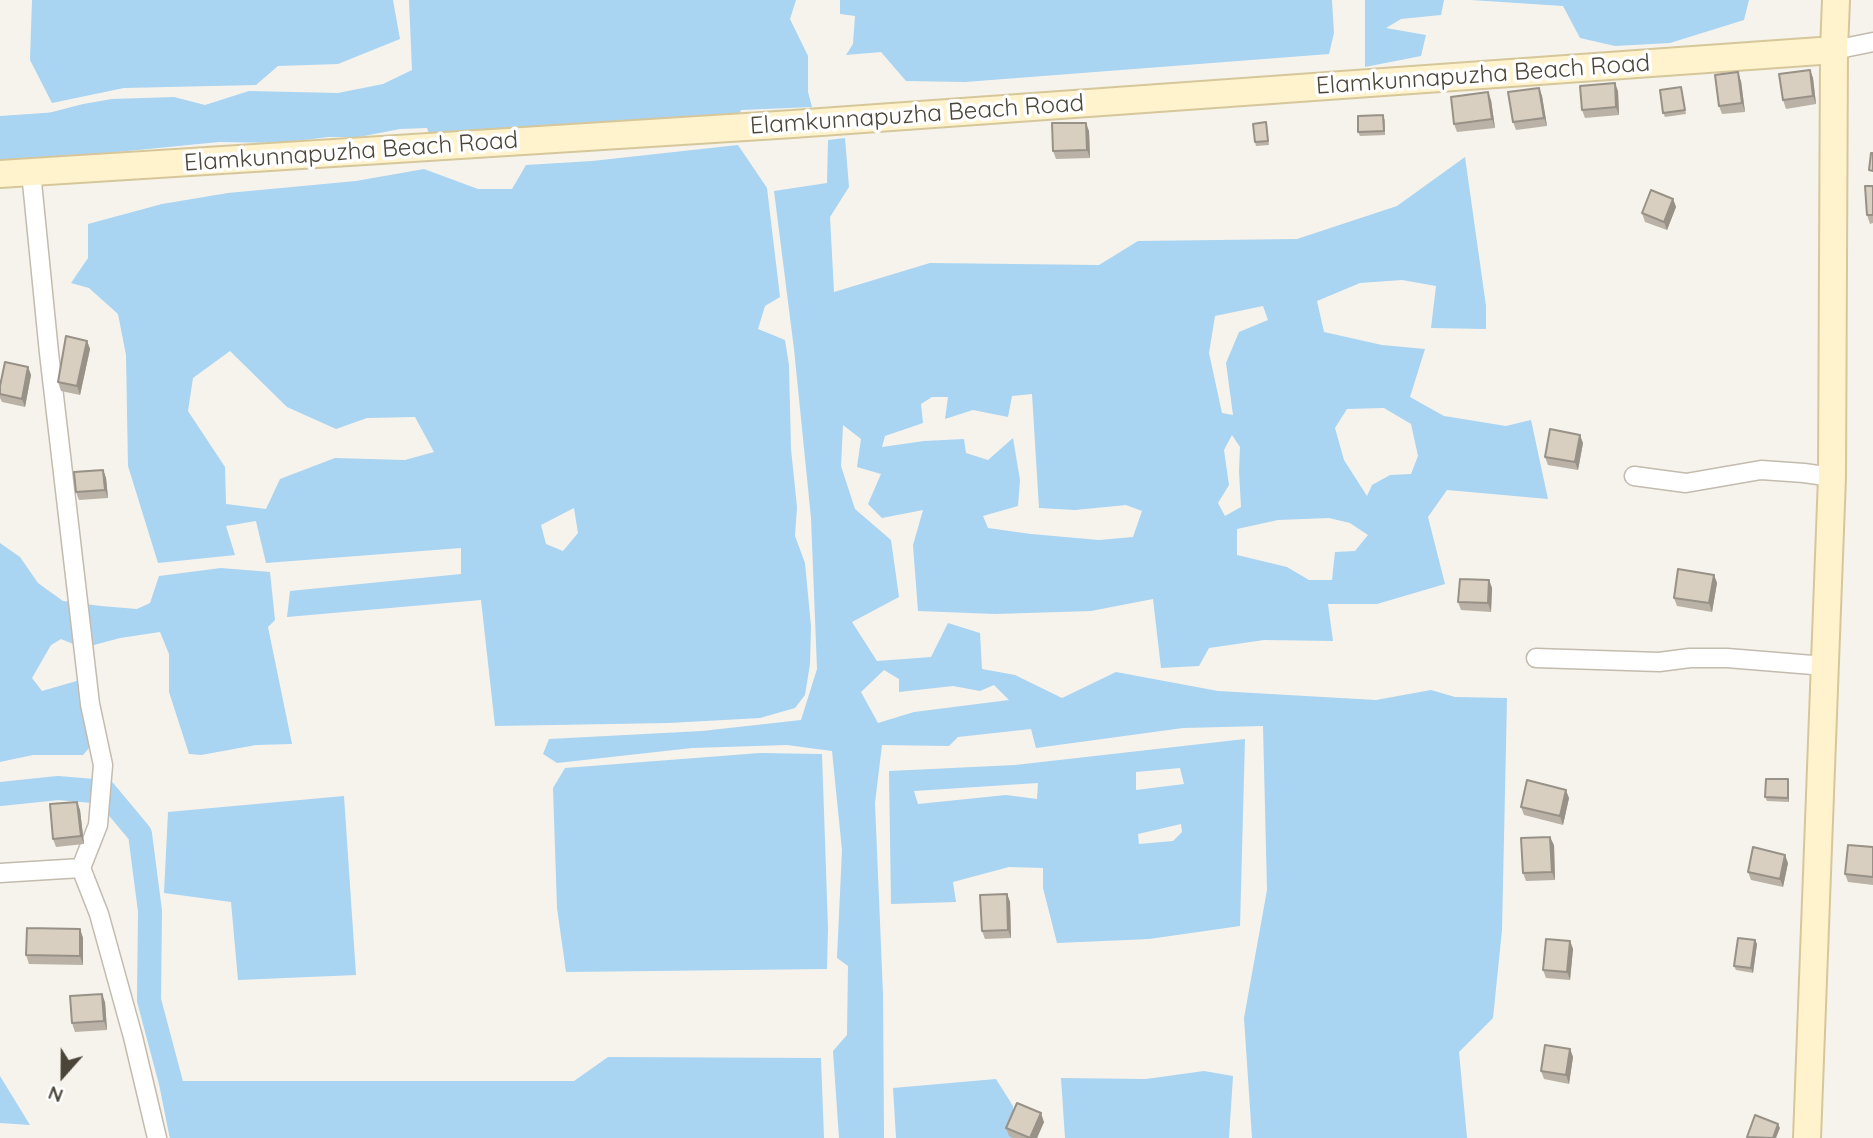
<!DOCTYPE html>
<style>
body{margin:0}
#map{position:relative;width:1873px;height:1138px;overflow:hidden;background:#f6f3ec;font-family:Quicksand,sans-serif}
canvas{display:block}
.north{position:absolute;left:28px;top:1040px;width:70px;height:70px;-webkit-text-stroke:5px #fff;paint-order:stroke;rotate:201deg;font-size:19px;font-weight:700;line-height:28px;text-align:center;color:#4b4439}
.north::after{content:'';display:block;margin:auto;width:24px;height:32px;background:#4b4439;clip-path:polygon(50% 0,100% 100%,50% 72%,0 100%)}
</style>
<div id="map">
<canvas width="1873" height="1138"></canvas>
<div class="north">N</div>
</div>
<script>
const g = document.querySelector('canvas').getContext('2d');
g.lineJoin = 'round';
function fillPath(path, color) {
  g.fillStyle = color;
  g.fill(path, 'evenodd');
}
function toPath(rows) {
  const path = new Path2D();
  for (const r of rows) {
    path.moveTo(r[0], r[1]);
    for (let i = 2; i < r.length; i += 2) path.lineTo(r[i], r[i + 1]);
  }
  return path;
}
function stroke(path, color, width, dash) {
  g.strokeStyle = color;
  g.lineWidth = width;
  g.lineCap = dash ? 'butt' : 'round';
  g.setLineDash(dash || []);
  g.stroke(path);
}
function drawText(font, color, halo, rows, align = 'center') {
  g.font = font + ' Quicksand,sans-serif';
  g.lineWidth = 7;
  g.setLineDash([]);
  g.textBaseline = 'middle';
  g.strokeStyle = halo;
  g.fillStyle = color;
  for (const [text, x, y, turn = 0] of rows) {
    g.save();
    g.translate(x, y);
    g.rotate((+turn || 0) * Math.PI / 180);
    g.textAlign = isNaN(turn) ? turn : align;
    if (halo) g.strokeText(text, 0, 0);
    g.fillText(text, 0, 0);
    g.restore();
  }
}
fillPath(toPath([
 [32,0,393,0,400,39,338,64,278,66,256,85,124,88,52,103,30,60],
 [409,0,796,0,790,19,808,56,808,92,812,107,741,110,737,120,429,134,427,128,400,129,359,137,328,137,282,143,219,142,97,154,0,161,0,137,12,138,37,116,83,104,112,99,174,97,205,105,249,91,338,93,383,84,412,70],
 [840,0,1332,0,1334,33,1329,54,965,82,906,81,881,52,846,55,853,44,855,16,840,14],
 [1365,0,1444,0,1441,15,1401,19,1386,28,1426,35,1421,56,1365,67],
 [1471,0,1749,0,1744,20,1670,43,1615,46,1580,38,1563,6],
 [845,138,849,187,830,217,834,292,930,263,1099,265,1138,241,1297,239,1397,206,1465,157,1486,306,1486,329,1431,328,1436,286,1402,280,1360,283,1317,301,1324,332,1382,345,1425,349,1410,397,1444,416,1506,426,1531,420,1548,499,1447,490,1428,517,1445,584,1377,604,1328,604,1333,641,1264,640,1209,648,1199,666,1161,668,1153,599,1091,611,995,614,918,611,913,545,923,510,882,518,868,504,881,474,857,467,861,439,843,425,841,466,855,509,891,540,899,597,852,622,877,661,931,657,948,623,980,633,982,669,1015,675,1062,698,1116,672,1218,691,1376,700,1431,690,1455,697,1507,698,1502,930,1493,1018,1459,1052,1467,1138,1252,1138,1244,1018,1267,890,1263,726,1183,728,1036,748,1031,729,958,737,949,746,882,745,875,803,883,994,884,1138,839,1138,833,1051,847,1035,848,966,837,958,842,850,832,751,787,745,692,748,557,763,543,754,549,739,702,731,801,720,817,669,811,518,794,349,774,191,827,183,828,140],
 [1263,306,1268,320,1239,332,1226,363,1233,415,1222,413,1209,353,1215,316],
 [1032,394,1039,508,1075,510,1126,505,1142,511,1133,537,1099,540,1031,534,988,528,983,516,1018,506,1020,480,1013,438,988,460,966,453,964,439,924,441,882,447,885,436,923,423,921,404,932,397,948,397,945,419,973,410,1008,417,1012,396],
 [1384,408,1411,424,1418,456,1411,474,1390,475,1372,485,1367,496,1344,460,1335,428,1347,409],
 [1232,435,1240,447,1239,471,1241,507,1225,516,1218,503,1229,485,1224,450],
 [1329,518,1350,523,1368,535,1355,551,1335,552,1332,580,1309,580,1287,567,1237,555,1237,529,1278,520],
 [884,670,899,679,899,692,953,686,980,691,994,685,1009,700,914,712,878,723,861,692],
 [738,145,767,188,780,297,765,306,758,329,785,340,789,365,791,449,797,507,795,536,805,563,811,626,810,664,805,695,795,708,760,718,669,723,495,726,481,600,287,617,290,591,461,574,461,548,266,563,256,521,226,526,235,555,158,563,128,466,126,355,118,314,89,288,71,283,88,258,88,224,162,204,228,193,356,181,424,169,478,189,512,189,526,165,592,161],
 [230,351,287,407,336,429,367,418,415,417,434,452,405,460,335,458,280,479,266,509,226,504,225,467,188,411,193,378],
 [574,508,578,533,563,551,546,544,541,525],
 [0,543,20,557,38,583,63,601,101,606,137,609,150,603,159,576,221,568,270,572,275,620,268,627,292,744,256,745,201,755,189,754,169,692,169,654,160,632,120,638,83,648,61,639,51,645,32,678,42,691,94,676,99,703,95,741,83,755,33,755,0,762],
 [1245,739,1240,926,1149,939,1057,943,1043,888,1043,868,1009,867,953,882,956,902,891,904,889,771,1015,765],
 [1180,768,1184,784,1136,790,1136,772],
 [1038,783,1037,799,1006,795,918,804,914,791],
 [1181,824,1182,832,1173,841,1139,844,1138,834],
 [760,753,822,754,828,928,827,969,566,972,557,908,553,788,565,768],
 [344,796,356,975,238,980,231,902,164,893,168,812],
 [608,1057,821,1058,824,1138,193,1138,181,1081,574,1081],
 [1204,1071,1233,1076,1229,1138,1065,1138,1061,1078,1146,1079],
 [0,1076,30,1125,0,1123],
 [996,1079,1013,1106,1015,1138,896,1138,893,1088]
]), '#a9d4f2');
stroke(toPath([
 [0,128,59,124],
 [0,794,58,788,105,792,140,834,150,911,149,1000,171,1083,182,1138]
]), '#a9d4f2', 24);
const minor = toPath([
 [1834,50,1873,42],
 [31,172,49,353,90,704,103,765,98,825,81,868],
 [1634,476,1686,483,1761,470,1804,473,1832,477],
 [1536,658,1659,662,1690,658,1727,658,1825,666],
 [0,873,81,868,99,914,133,1037,157,1138]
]);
const secondary = toPath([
 [0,174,793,124,1834,50],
 [1807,1138,1832,477,1834,50,1836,0]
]);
stroke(minor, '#c2bbae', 21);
stroke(secondary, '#d6c79b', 30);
stroke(minor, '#fff', 18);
stroke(secondary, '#fff3cd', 26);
fillPath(toPath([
 [1810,70,1813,78,1816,104,1786,109,1783,100],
 [1741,81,1745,112,1722,114,1719,106],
 [1681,87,1686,114,1665,117,1663,113],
 [1539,88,1542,96,1547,126,1516,130,1513,122],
 [1618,91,1619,115,1585,118,1582,110],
 [1491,100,1495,128,1457,132,1454,124],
 [1385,119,1385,135,1360,136,1358,132],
 [1267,126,1269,145,1256,146,1255,142],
 [1089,131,1090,158,1056,159,1053,151],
 [1873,186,1873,223,1870,224,1867,215],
 [1673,199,1676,207,1667,230,1645,222,1642,213],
 [87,341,90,349,80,395,61,391,58,382],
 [28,367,31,375,25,407,2,402,0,398,0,386],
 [1583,443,1578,470,1548,465,1545,457],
 [103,470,106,478,108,498,79,500,76,492],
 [1714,575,1717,583,1712,612,1677,606,1674,598],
 [1489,580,1492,588,1491,612,1461,610,1458,602],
 [1789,783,1789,802,1767,801,1765,797],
 [1569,798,1563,825,1524,815,1521,807],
 [77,802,80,810,84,844,56,847,53,839],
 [1554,845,1555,880,1526,881,1523,873],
 [1873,847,1873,885,1848,882,1845,874],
 [1788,863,1783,887,1751,880,1748,872],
 [1007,894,1010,902,1011,938,985,939,982,931],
 [80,929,83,938,83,965,29,964,26,955],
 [1755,940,1757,944,1753,973,1736,970,1734,966],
 [1570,941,1573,949,1570,980,1546,978,1543,970],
 [105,1002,107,1030,75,1032,72,1023],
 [1570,1049,1573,1057,1569,1084,1544,1079,1541,1071],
 [1044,1122,1037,1138,1013,1138,1009,1136,1006,1128]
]), '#bab2a6');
fillPath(toPath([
 [1810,70,1813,78,1816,104,1813,96],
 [1738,72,1741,81,1745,112,1742,103],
 [1615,83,1618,91,1619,115,1616,107],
 [1539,88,1542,96,1547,126,1544,118],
 [1488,92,1491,100,1495,128,1492,119],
 [1086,123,1089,131,1090,158,1087,150],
 [1673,199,1676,207,1667,230,1664,222],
 [87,341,90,349,80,395,77,386],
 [28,367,31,375,25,407,22,399],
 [1580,435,1583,443,1578,470,1575,462],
 [103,470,106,478,108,498,105,490],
 [1714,575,1717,583,1712,612,1709,603],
 [1489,580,1492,588,1491,612,1488,603],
 [1788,779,1789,783,1789,802,1788,798],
 [1566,790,1569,798,1563,825,1560,816],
 [77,802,80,810,84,844,81,836],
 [1550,837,1554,845,1555,880,1552,872],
 [1785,855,1788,863,1783,887,1780,879],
 [1007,894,1010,902,1011,938,1008,930],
 [80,929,83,938,83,965,80,956],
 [1755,940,1757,944,1753,973,1751,968],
 [1570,941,1573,949,1570,980,1567,972],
 [102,994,105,1002,107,1030,104,1021],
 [1570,1049,1573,1057,1569,1084,1566,1075],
 [1041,1113,1044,1122,1037,1138,1030,1138],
 [1778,1124,1780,1128,1776,1138,1773,1138]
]), '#979187');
const building = toPath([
 [1810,70,1813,96,1783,100,1779,74,1810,70],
 [1738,72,1742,103,1719,106,1715,75,1738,72],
 [1615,83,1616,107,1582,110,1580,86,1615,83],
 [1681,87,1685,110,1663,113,1660,90,1681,87],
 [1539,88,1544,118,1513,122,1508,92,1539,88],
 [1488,92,1492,119,1454,124,1451,97,1488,92],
 [1383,115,1384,131,1358,132,1358,116,1383,115],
 [1266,122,1268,141,1255,142,1253,124,1266,122],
 [1052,123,1086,123,1087,150,1053,151,1052,123],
 [1871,153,1873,153,1873,171,1869,170,1871,153],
 [1865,186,1873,186,1873,215,1867,215,1865,186],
 [1651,190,1673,199,1664,222,1642,213,1651,190],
 [66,336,87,341,77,386,58,382,66,336],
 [5,362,28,367,22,399,0,394,0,386,5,362],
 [1550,429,1580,435,1575,462,1545,457,1550,429],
 [103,470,105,490,76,492,74,472,103,470],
 [1678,569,1714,575,1709,603,1674,598,1678,569],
 [1460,579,1489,580,1488,603,1458,602,1460,579],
 [1766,779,1788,779,1788,798,1765,797,1766,779],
 [1527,780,1566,790,1560,816,1521,807,1527,780],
 [77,802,81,836,53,839,50,804,77,802],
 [1550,837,1552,872,1523,873,1521,838,1550,837],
 [1848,845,1873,847,1873,877,1845,874,1848,845],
 [1753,847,1785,855,1780,879,1748,872,1753,847],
 [1007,894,1008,930,982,931,980,895,1007,894],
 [27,928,80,929,80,956,26,955,27,928],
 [1738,938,1755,940,1751,968,1734,966,1738,938],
 [1546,939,1570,941,1567,972,1543,970,1546,939],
 [102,994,104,1021,72,1023,70,996,102,994],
 [1545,1045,1570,1049,1566,1075,1541,1071,1545,1045],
 [1017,1103,1041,1113,1030,1138,1006,1128,1017,1103],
 [1755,1115,1778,1124,1773,1138,1747,1137,1755,1115]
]);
fillPath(building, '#d8cfc1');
stroke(building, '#979187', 2);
drawText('24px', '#4b4439', '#fff', [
 ["Elamkunnapuzha Beach Road",1483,75,-4],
 ["Elamkunnapuzha Beach Road",917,115,-4],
 ["Elamkunnapuzha Beach Road",351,152,-4]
]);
</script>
